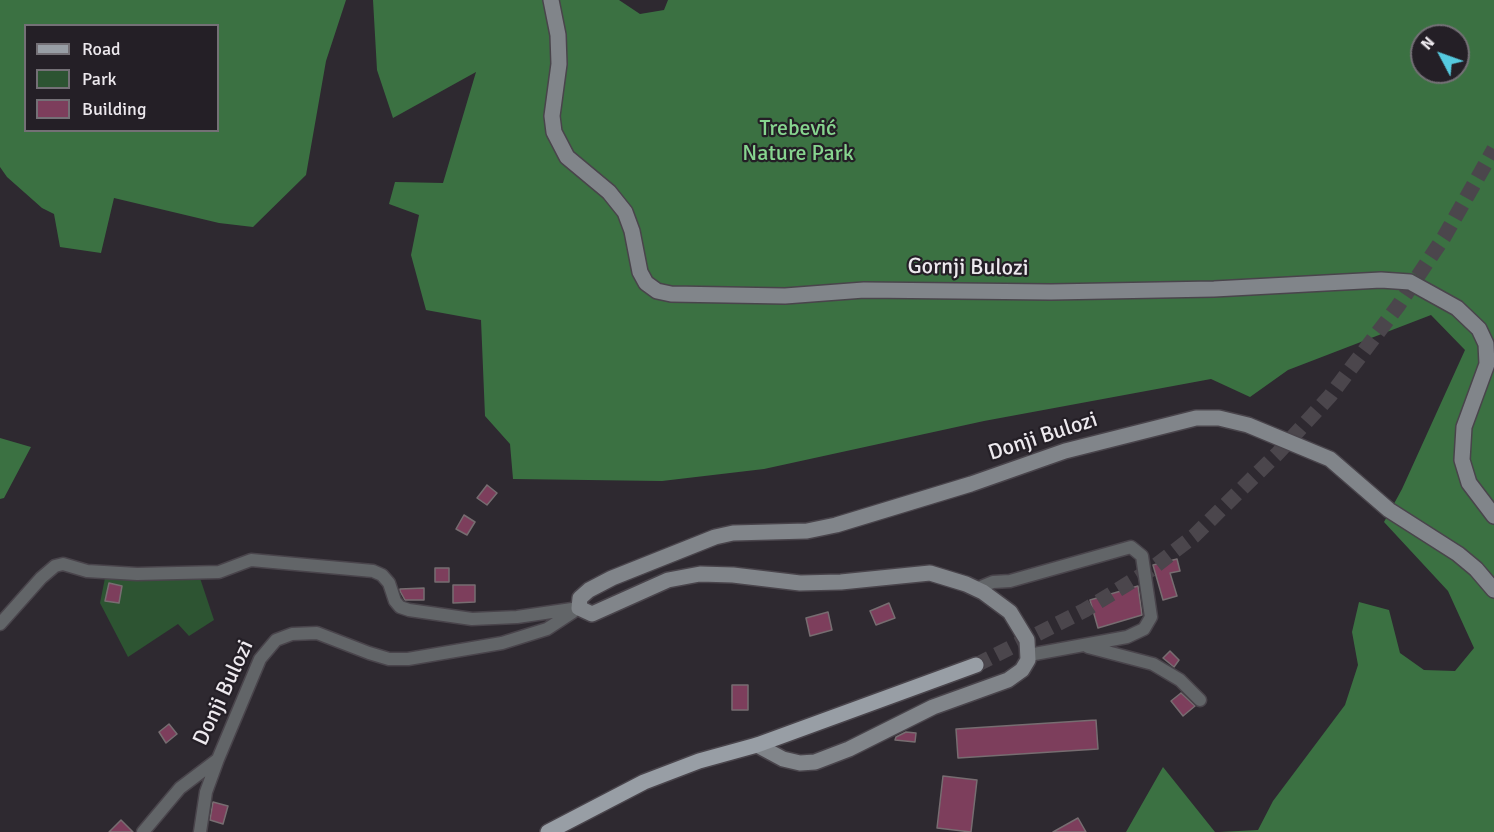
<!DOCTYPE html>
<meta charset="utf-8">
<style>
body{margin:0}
#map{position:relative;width:1494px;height:832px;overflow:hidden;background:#2e2930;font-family:Signika,sans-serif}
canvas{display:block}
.legend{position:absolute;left:24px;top:24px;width:195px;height:108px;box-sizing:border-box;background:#241f26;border:2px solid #747076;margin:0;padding:8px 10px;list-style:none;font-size:18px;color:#ede9ee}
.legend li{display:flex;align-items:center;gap:12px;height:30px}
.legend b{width:30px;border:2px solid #747076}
.north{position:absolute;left:1410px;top:24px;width:60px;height:60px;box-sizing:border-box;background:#241f26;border:2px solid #747076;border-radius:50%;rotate:311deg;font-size:16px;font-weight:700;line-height:24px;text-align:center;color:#ede9ee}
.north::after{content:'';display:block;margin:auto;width:21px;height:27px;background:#55cadf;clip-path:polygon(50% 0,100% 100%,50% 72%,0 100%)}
</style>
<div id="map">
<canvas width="1494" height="832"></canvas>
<ul class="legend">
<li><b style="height:8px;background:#989ea5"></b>Road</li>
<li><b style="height:16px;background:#2d5432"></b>Park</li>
<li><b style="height:16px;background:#7d3e5c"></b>Building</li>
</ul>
<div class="north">N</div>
</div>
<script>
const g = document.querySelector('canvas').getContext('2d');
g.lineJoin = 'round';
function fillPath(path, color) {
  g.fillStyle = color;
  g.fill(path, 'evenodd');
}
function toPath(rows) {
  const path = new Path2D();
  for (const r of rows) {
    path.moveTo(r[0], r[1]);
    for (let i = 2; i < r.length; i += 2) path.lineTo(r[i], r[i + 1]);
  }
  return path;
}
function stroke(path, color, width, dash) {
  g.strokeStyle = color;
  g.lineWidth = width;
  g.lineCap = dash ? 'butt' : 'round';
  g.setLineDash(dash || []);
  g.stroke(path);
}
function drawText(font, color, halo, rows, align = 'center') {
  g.font = font + ' Signika,sans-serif';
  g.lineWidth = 4.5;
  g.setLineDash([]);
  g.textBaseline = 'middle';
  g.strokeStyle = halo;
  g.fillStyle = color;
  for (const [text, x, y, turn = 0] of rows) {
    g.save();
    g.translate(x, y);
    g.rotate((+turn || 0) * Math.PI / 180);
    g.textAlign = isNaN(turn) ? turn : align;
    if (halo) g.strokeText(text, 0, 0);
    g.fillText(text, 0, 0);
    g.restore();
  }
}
fillPath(toPath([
 [105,578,200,578,214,620,189,636,178,624,128,657,100,603]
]), '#2d5432');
fillPath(toPath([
 [0,0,346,0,326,61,306,175,253,227,219,223,114,198,101,253,60,247,54,214,42,208,7,177,0,167],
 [26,26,218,26,218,130,26,130],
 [373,0,619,0,640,14,664,10,668,0,1494,0,1494,832,1219,832,1258,830,1273,801,1345,705,1358,665,1352,632,1359,602,1389,610,1400,653,1424,670,1455,671,1474,648,1448,591,1384,522,1402,489,1465,350,1431,315,1288,370,1250,397,1211,379,984,421,764,469,662,481,513,479,510,444,485,416,481,320,426,310,411,255,419,215,389,204,395,182,443,183,476,72,393,118,377,70],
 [1422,36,1458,36,1458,72,1422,72],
 [0,438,31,447,4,498,0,499],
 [1163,767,1215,832,1126,832]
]), '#3b7142');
const building = toPath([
 [487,485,497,493,487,505,477,498,487,485],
 [464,515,475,522,467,535,456,529,464,515],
 [1177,559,1180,571,1170,573,1177,596,1163,600,1153,565,1177,559],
 [435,568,449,568,449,582,435,582,435,568],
 [109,583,122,586,119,603,105,601,109,583],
 [453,585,475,585,475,602,453,603,453,585],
 [1138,586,1142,615,1098,628,1090,600,1138,586],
 [424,588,424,600,405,600,400,591,400,589,424,588],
 [889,603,895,618,876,625,870,611,889,603],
 [828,612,832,630,810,636,806,618,828,612],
 [1170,651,1179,660,1174,667,1163,658,1170,651],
 [732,685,748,685,748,710,732,710,732,685],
 [1181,693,1195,706,1183,716,1171,701,1181,693],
 [1096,720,1098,749,958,758,956,729,1096,720],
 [169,724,177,734,166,743,159,732,169,724],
 [906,732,916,733,915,742,895,740,896,737,906,732],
 [943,776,977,780,971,832,937,828,943,776],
 [213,802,228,806,223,824,210,820,213,802],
 [1078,818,1086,832,1053,832,1078,818],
 [121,820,133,832,109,832,121,820]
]);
fillPath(building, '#7d3e5c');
stroke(building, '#776d71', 1.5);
stroke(toPath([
 [976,665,1085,610,1150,570,1194,536,1278,453,1330,396,1398,306,1444,237,1494,149]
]), '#4b464c', 15, [15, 8]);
const street = toPath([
 [976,589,993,582,1010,581,1131,547,1142,556,1151,617,1144,629,1127,637,1029,655],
 [0,624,41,578,55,566,63,564,87,571,137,574,219,572,251,560,373,571,382,575,389,583,395,601,400,607,409,610,472,619,517,617,579,608],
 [1088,647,1153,664,1180,680,1200,700],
 [143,832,180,788,217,760],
 [200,832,206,792,218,759,260,659,276,640,292,634,317,633,369,653,389,659,408,659,502,643,547,629,573,612]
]);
const secondary = toPath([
 [551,0,558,35,559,64,552,116,554,132,567,157,609,192,625,212,632,231,640,272,646,283,657,291,671,294,785,296,864,290,1051,292,1214,289,1381,280,1410,282,1457,308,1479,329,1486,344,1487,364,1464,427,1462,460,1469,483,1494,516],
 [757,745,783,759,800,763,815,762,849,749,933,707,1008,680,1022,670,1028,660,1027,640,1010,612,983,592,966,584,930,573,841,582,800,583,733,575,700,574,668,580,592,614,579,608,580,598,589,590,612,578,715,537,733,533,807,531,836,525,971,484,1065,451,1196,418,1219,418,1248,425,1330,459,1389,510,1458,554,1476,569,1494,590]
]);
const primary = toPath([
 [548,832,644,782,699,761,757,745,976,665]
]);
stroke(street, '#49444b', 15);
stroke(secondary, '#49444b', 18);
stroke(primary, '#49444b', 18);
stroke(street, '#626568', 12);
stroke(secondary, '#81858a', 15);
stroke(primary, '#989ea5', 15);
drawText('22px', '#87d58f', '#241f26', [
 ["Trebević",798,129],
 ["Nature Park",798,154]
]);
drawText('22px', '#ede9ee', '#241f26', [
 ["Gornji Bulozi",968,268,1],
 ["Donji Bulozi",1043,437,-18],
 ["Donji Bulozi",224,693,-65]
]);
</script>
